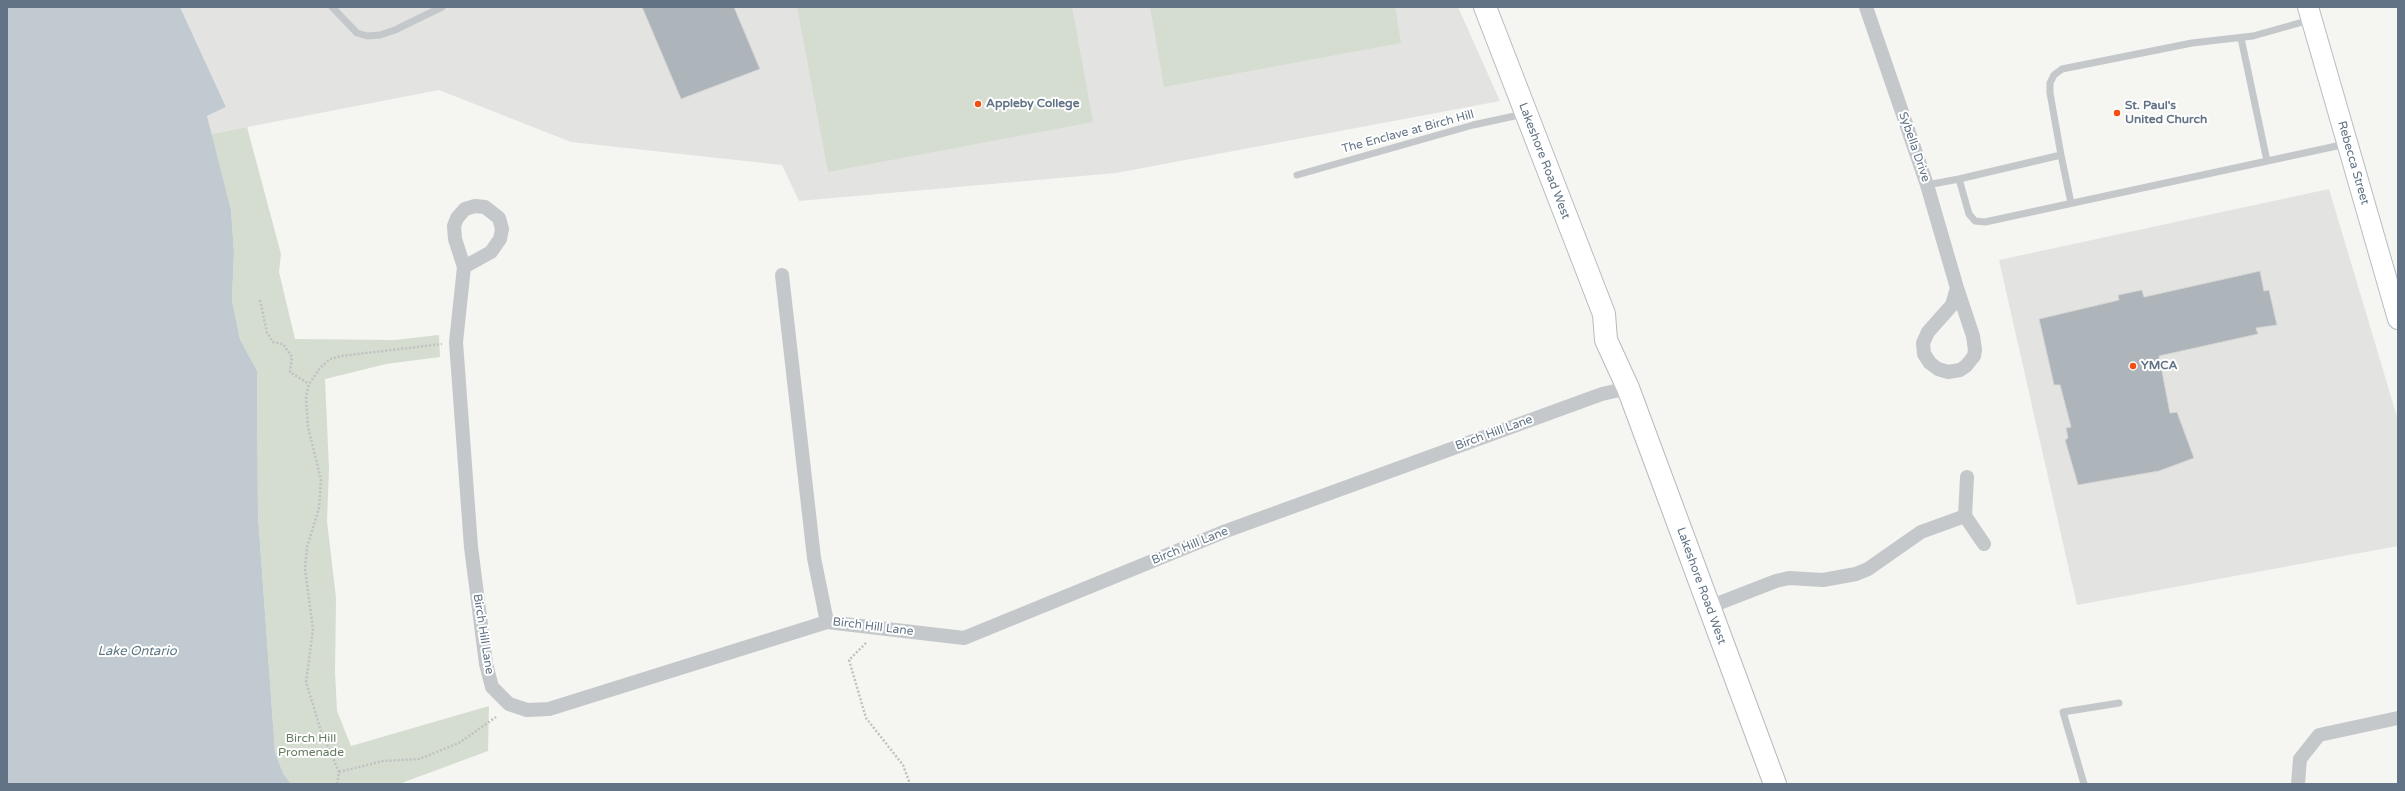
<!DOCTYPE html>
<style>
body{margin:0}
#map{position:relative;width:2405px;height:791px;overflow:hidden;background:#f5f5f1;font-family:"Varela Round",sans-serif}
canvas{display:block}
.frame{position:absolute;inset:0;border:8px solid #617385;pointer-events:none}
</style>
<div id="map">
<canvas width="2405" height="791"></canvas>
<div class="frame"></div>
</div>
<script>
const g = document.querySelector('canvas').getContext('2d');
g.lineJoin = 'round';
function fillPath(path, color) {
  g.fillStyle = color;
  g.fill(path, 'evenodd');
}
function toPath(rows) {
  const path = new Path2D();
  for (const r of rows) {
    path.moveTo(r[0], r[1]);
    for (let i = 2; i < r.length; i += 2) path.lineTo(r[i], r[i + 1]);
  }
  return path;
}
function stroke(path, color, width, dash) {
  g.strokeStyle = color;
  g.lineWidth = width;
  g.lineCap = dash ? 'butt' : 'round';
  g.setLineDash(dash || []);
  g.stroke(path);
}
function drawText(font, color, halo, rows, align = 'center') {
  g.font = font + ' "Varela Round",sans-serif';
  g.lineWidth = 4;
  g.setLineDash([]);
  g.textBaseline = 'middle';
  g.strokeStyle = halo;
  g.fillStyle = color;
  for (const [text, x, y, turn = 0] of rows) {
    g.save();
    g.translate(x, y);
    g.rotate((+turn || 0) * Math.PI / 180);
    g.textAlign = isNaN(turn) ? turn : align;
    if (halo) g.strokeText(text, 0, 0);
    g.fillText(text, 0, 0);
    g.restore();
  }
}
fillPath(toPath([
 [180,7,1458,7,1500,101,1116,173,799,201,782,165,571,142,439,90,211,134,207,116,226,107],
 [2329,189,2398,420,2398,546,2077,605,1999,260]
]), '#e3e4e2');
fillPath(toPath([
 [797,7,1072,7,1093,122,828,172],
 [1150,7,1395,7,1401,43,1164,87],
 [247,127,281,254,279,272,295,339,395,340,439,335,440,357,386,364,325,379,329,469,327,521,336,598,335,672,337,711,351,746,489,706,488,751,399,784,291,784,283,773,275,752,258,515,257,371,240,339,232,300,234,252,231,210,211,134]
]), '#d5ddd1');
fillPath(toPath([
 [7,7,180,7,226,107,207,116,231,210,234,252,232,300,240,339,257,371,258,515,275,752,283,773,291,784,7,784]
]), '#c0cad0');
const building = toPath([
 [642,7,734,7,760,69,681,99,642,7],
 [2260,271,2264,291,2269,290,2277,325,2256,328,2258,334,2159,356,2170,413,2177,412,2194,458,2159,471,2078,485,2065,440,2068,438,2066,428,2071,427,2060,385,2054,385,2039,319,2119,300,2118,295,2142,290,2144,297,2260,271]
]);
fillPath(building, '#adb5bb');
stroke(building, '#d6d6d4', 1);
const secondary = toPath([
 [2308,7,2398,319]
]);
const primary = toPath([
 [1485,7,1604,314,1606,340,1628,388,1775,784]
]);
stroke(secondary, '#b8bdc2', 22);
stroke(primary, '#b7bbbf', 24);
stroke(toPath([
 [260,300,267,333,273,342,283,344,292,357,290,372,309,384],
 [866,643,849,660,866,718,903,765,910,784],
 [339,772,383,761,419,759,459,743,496,717],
 [337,784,339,772,321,731,306,682,313,629,305,569,307,547,319,508,321,480,308,427,306,397,309,384,320,368,330,359,341,356,442,344]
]), '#c0c1c3', 2.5, [2, 2]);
stroke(toPath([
 [332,7,357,33,367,36,380,35,395,30,442,7],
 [2241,38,2267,161],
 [2061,155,2050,93,2050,83,2054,75,2062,69,2192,43,2253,36,2310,20],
 [1297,175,1473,125,1524,114],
 [1927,185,1959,179],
 [2071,203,2061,155,1959,179,1969,214,1975,221,1985,222,2346,144],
 [2084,784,2063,712,2119,703]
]), '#c4c8cb', 7);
stroke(toPath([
 [1866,7,1927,185,1957,288],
 [464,267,491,252,500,239,502,229,499,218,485,207,475,206,465,209,457,218,454,226,455,239,464,267,456,342,471,547,486,664,492,687,509,704,527,710,549,709,827,622,964,638,1226,531,1602,394,1628,388],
 [782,275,814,558,827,622],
 [1957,288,1973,336,1975,350,1974,356,1966,366,1960,370,1948,372,1938,369,1930,363,1924,354,1923,343,1928,332,1952,305,1957,288],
 [1967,477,1965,516,1984,544],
 [1709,607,1776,581,1789,578,1823,580,1856,574,1868,569,1921,532,1965,516],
 [2298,784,2300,759,2319,735,2398,718]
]), '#c4c8cb', 14);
stroke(secondary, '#fff', 20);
stroke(primary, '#fff', 22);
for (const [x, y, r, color] of [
 [978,104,4,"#f35013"],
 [2117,113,4,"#f35013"],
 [2133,366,4,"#f35013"]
]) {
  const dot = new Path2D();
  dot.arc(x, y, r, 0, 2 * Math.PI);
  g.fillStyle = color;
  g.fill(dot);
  stroke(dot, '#fff', 1.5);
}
drawText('bold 12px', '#617385', '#fff', [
 ["Appleby College",986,104],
 ["St. Paul's",2125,106],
 ["United Church",2125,120],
 ["YMCA",2141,366]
], 'left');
drawText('12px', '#617385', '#fff', [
 ["The Enclave at Birch Hill",1408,132,-15],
 ["Sybella Drive",1914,147,71],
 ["Lakeshore Road West",1544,161,69],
 ["Rebecca Street",2353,163,74],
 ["Birch Hill Lane",1494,433,-20],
 ["Birch Hill Lane",1190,546,-22],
 ["Lakeshore Road West",1701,586,70],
 ["Birch Hill Lane",873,627,7],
 ["Birch Hill Lane",483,634,81]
]);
drawText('12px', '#657b61', '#fff', [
 ["Birch Hill",311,739],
 ["Promenade",311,753]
]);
drawText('italic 13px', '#5d7783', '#fff', [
 ["Lake Ontario",137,652]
]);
</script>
